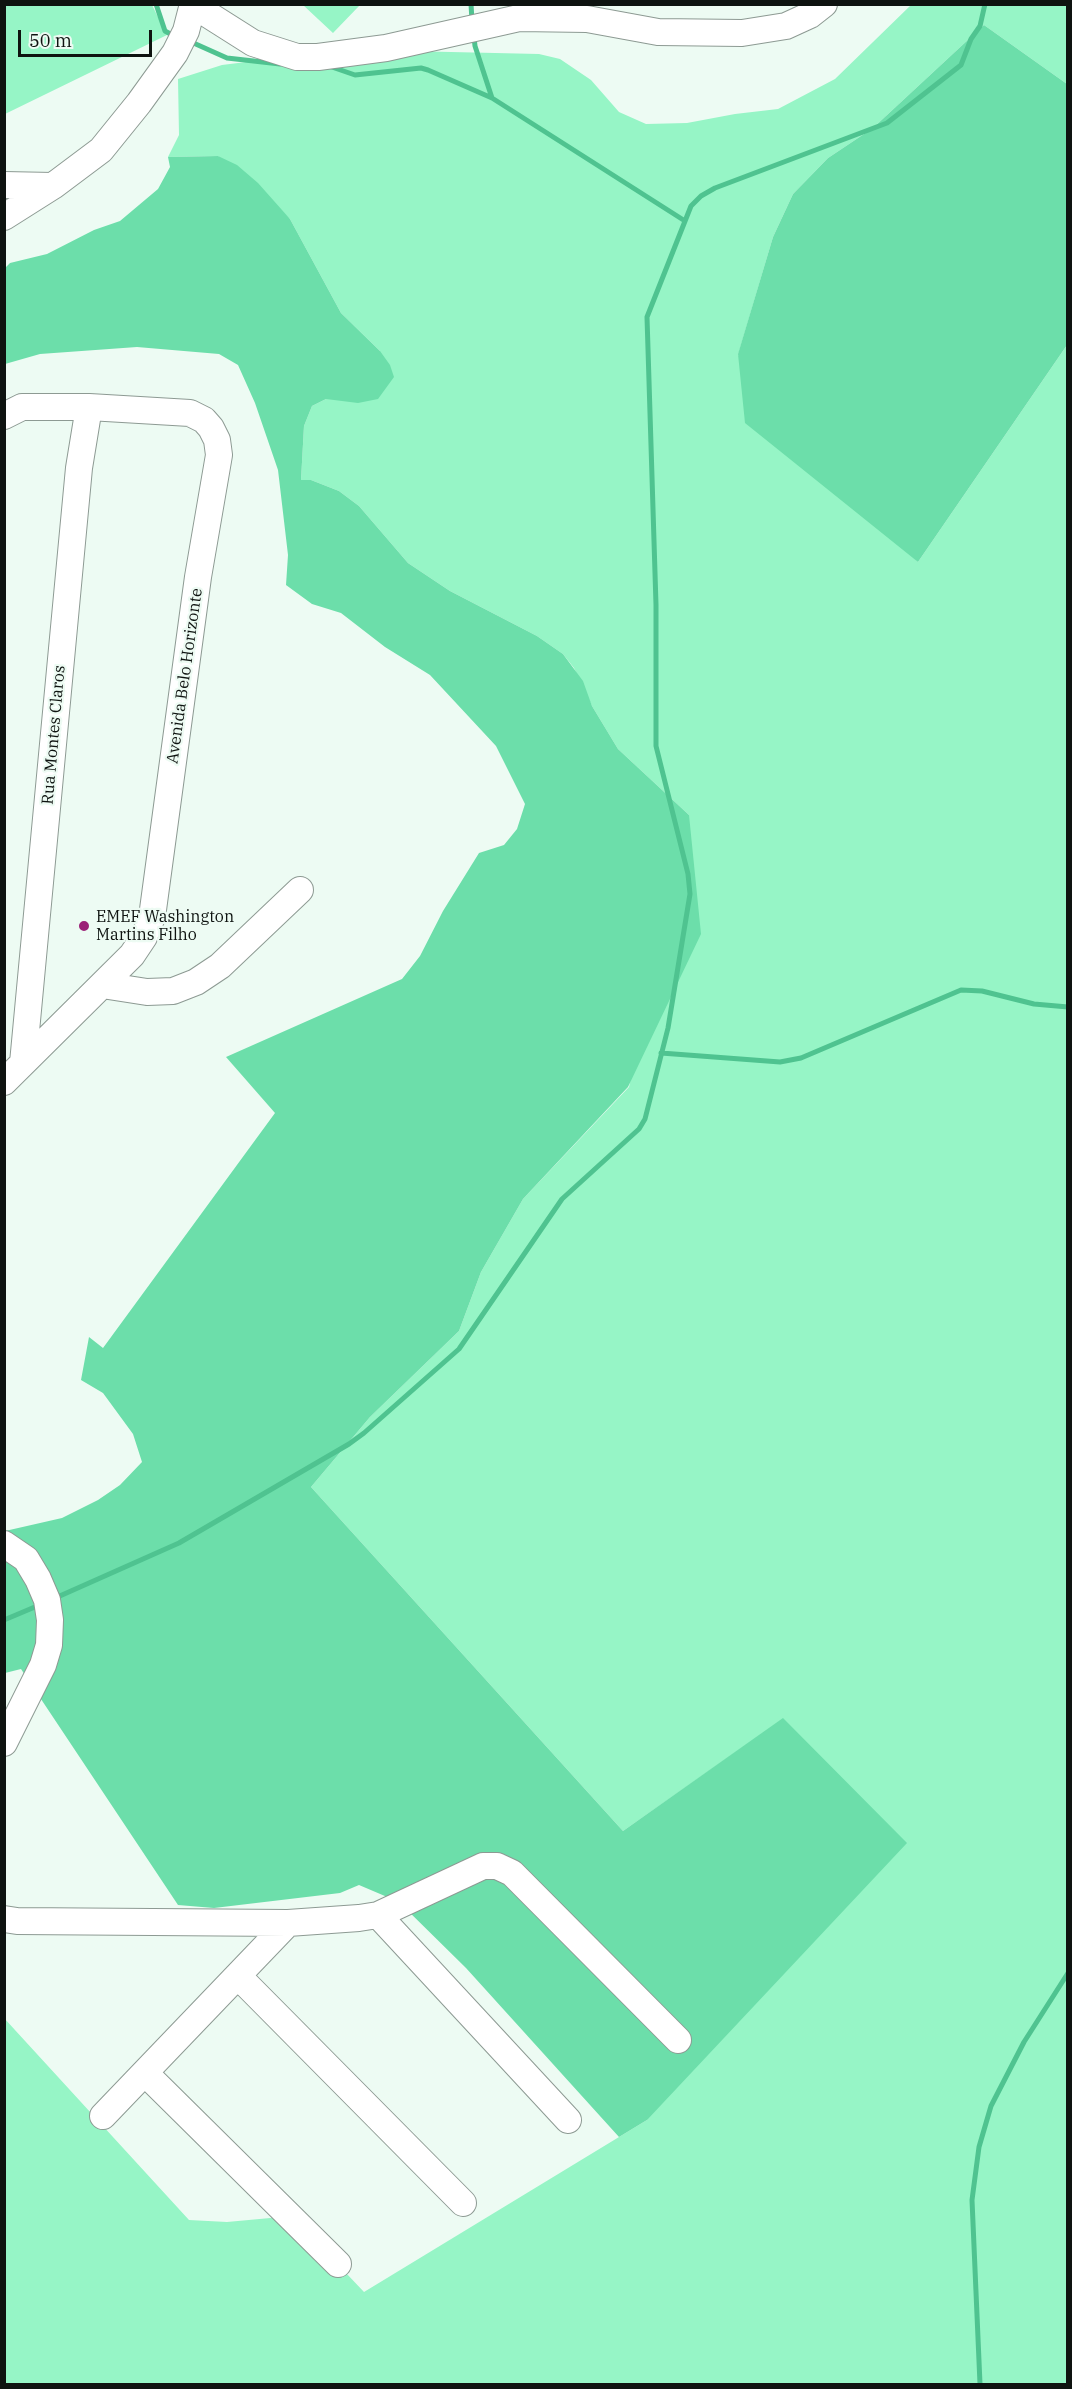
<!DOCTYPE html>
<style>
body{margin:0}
#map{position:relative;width:1072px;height:2389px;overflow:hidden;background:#edfbf3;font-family:"IBM Plex Serif",serif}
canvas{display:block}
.frame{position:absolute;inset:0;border:6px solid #0e1310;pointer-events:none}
.scale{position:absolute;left:18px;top:30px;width:134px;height:27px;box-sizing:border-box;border:3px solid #0e1310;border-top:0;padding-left:8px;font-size:18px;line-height:21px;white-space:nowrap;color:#0e1310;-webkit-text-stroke:4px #edfbf3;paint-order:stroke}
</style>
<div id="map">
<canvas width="1072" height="2389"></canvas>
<div class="frame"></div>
<div class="scale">50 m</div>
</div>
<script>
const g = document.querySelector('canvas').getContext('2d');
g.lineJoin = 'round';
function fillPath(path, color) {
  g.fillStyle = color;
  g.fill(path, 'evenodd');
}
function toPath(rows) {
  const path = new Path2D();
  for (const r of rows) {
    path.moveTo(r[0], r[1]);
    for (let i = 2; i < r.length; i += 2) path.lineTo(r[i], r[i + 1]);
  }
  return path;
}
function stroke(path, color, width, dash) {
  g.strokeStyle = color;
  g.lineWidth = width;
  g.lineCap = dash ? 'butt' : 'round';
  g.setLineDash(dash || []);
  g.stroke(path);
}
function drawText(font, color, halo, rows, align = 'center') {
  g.font = font + ' "IBM Plex Serif",serif';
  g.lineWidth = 4.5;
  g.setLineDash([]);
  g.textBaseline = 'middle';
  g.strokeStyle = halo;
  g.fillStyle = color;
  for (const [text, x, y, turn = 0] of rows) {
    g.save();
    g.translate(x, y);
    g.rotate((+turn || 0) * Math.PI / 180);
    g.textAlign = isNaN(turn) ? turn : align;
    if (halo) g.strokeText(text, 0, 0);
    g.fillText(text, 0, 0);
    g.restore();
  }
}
fillPath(toPath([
 [5,4,152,5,167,35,5,114],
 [303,5,360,5,333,33],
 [911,5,1067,5,1067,84,984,25,873,128,828,158,793,194,773,237,738,355,918,562,1067,345,1067,2384,5,2384,4,2018,189,2220,227,2222,292,2216,364,2292,647,2120,783,1719,623,1831,311,1487,370,1417,459,1331,481,1272,523,1199,629,1087,689,815,618,749,592,706,574,668,563,654,537,636,450,591,408,563,359,506,339,491,311,480,301,480,304,426,312,406,326,399,380,351,341,313,290,219,218,156,168,157,179,135,178,79,222,65,262,60,301,62,407,51,539,54,560,59,591,80,619,112,646,124,687,123,735,114,778,109,835,79]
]), '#96f5c6');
fillPath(toPath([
 [984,25,1067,84,1067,345,918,562,745,423,738,354,773,237,793,194,828,158,873,128],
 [218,156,237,165,258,183,290,219,341,313,380,351,390,365,394,377,378,399,358,403,326,399,312,406,304,426,301,480,311,480,339,491,359,506,408,563,450,591,537,636,563,654,583,681,592,706,618,749,689,815,701,934,628,1087,523,1199,481,1272,459,1331,370,1417,311,1487,623,1831,783,1718,907,1843,647,2120,619,2137,466,1968,399,1902,359,1885,340,1893,214,1908,178,1905,21,1669,5,1673,5,1531,62,1518,98,1500,120,1485,142,1462,133,1434,103,1393,81,1380,89,1337,103,1348,275,1113,226,1057,402,979,420,956,443,911,479,853,504,845,517,829,525,804,496,746,430,675,385,647,341,613,312,604,286,585,288,555,278,470,255,403,238,365,219,354,137,347,40,354,5,364,5,268,10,263,47,254,94,230,120,221,158,189,170,167,168,157]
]), '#6cdeaa');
stroke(toPath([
 [156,4,165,31,174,36],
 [471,4,472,21],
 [474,37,475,46,492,98],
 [189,41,227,58,280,64],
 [329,66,355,75,421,68,428,70,492,98,685,221],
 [661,1053,780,1062,801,1058,961,990,982,991,1034,1004,1068,1007],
 [53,1599,179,1543,349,1444,364,1433,459,1349,562,1199,639,1129,645,1119,668,1028,690,894,688,874,656,746,656,605,647,317,691,206,701,196,715,188,887,123,961,65,971,39,980,26,985,4],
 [4,1620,42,1604],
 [980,2384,972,2200,979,2147,991,2106,1024,2042,1068,1973]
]), '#4fc390', 5);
const minor = toPath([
 [193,5,253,43,297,57,318,57,386,48,519,18,587,19,658,32,742,33,786,26,810,15,824,4],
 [4,185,53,186],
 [4,217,53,186,101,150,139,103,175,53,186,31,193,4],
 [4,416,22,407,89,407,190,413,204,420,211,428,217,440,219,455,198,577,152,917,144,937,132,955,4,1082],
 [102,985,147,992,173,991,196,982,220,966,300,890],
 [23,1063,79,468,89,407],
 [4,1544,26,1559,38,1579,47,1600,50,1620,49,1645,43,1665,4,1743],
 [378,1915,568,2120],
 [4,1919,17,1921,288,1923,359,1918,378,1915,483,1866,497,1866,512,1873,678,2040],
 [238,1976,463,2203],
 [145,2073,338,2264],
 [103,2116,288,1923]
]);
stroke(minor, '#8d9a93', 28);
stroke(minor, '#fff', 26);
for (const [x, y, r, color] of [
 [84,926,6,"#9b1f76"]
]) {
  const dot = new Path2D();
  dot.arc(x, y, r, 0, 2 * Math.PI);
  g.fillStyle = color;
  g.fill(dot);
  stroke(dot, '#edfbf3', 2);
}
drawText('16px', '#0e1310', '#edfbf3', [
 ["Avenida Belo Horizonte",185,676,-82],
 ["Rua Montes Claros",54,735,-85]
]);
drawText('16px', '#0e1310', '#edfbf3', [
 ["EMEF Washington",96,917],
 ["Martins Filho",96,935]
], 'left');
</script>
